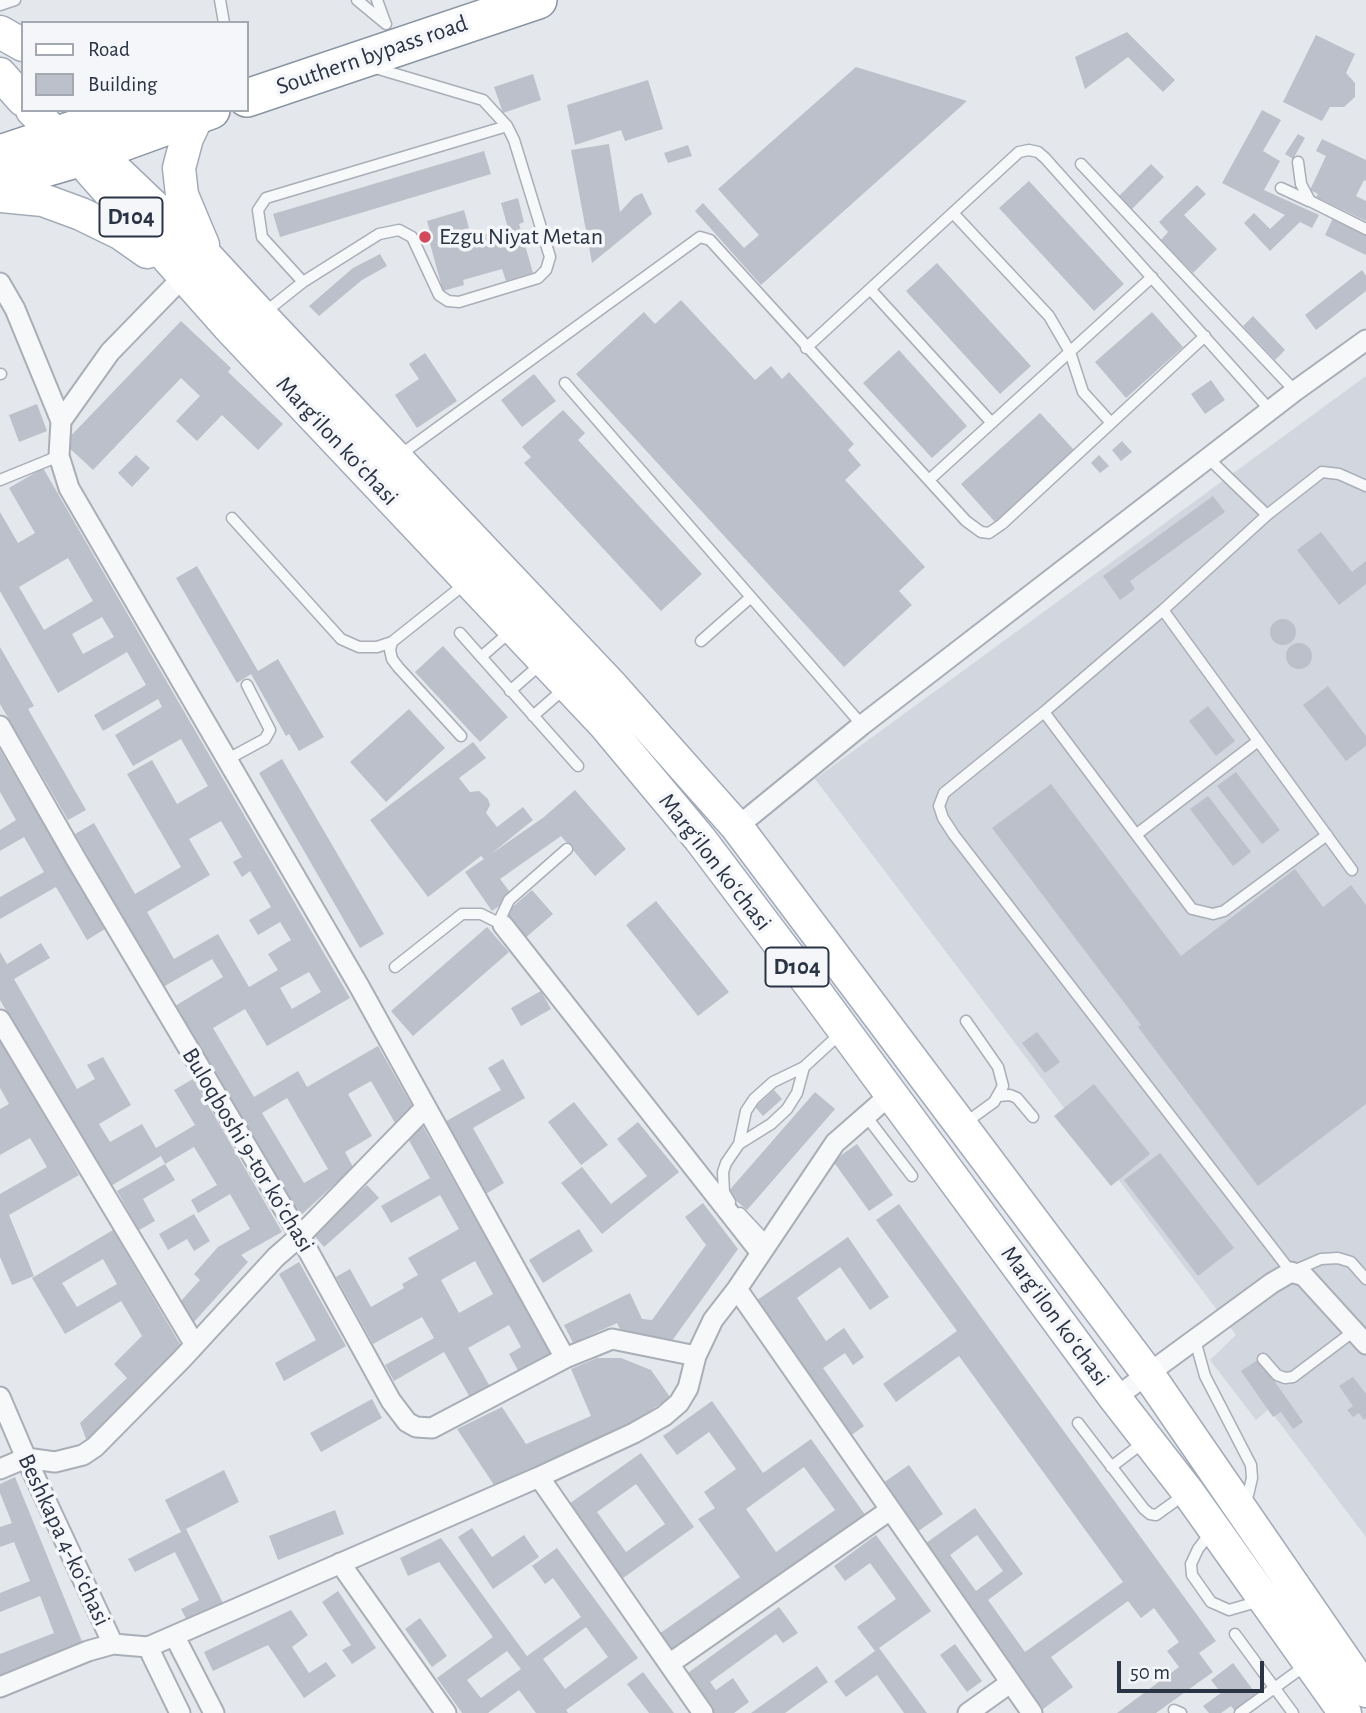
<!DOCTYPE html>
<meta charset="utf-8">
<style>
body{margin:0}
#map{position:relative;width:1366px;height:1713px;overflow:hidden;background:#e4e7ec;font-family:"Alegreya Sans",sans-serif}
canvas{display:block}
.legend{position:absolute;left:21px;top:21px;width:228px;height:91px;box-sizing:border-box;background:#f4f6f9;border:2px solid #a4a8b1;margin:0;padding:9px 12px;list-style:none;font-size:21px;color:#2b3445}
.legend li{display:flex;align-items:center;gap:14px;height:35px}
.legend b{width:35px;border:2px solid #a4a8b1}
.scale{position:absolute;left:1117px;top:1661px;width:147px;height:32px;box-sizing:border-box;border:4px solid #2b3445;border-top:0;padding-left:9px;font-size:21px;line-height:24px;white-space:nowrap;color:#2b3445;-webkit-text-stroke:5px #f4f6f9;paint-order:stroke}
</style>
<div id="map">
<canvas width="1366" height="1713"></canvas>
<ul class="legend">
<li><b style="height:9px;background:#fff"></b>Road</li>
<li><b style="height:19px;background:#bbc0ca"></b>Building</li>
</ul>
<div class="scale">50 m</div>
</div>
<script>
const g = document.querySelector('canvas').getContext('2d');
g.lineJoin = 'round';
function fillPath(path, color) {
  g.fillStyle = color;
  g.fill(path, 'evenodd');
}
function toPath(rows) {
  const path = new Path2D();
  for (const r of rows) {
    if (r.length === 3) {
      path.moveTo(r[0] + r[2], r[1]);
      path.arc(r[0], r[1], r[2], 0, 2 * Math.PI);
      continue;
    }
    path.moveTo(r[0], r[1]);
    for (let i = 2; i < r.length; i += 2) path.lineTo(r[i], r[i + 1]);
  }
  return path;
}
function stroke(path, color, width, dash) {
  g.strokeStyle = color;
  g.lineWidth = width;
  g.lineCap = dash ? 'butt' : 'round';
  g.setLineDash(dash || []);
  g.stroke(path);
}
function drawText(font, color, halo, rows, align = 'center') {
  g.font = font + ' "Alegreya Sans",sans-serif';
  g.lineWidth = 7;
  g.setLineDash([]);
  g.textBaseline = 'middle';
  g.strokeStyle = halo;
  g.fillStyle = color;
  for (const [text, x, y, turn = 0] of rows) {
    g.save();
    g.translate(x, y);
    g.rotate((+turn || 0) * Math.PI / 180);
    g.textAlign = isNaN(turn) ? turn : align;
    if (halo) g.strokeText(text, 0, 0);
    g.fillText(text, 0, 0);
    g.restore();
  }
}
fillPath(toPath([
 [1366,376,1366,1537,1269,1409,1256,1420,1210,1360,1236,1335,815,779]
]), '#d2d6de');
fillPath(toPath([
 [1127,32,1175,80,1163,92,1128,57,1085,89,1075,57],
 [1316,35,1355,54,1346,73,1355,83,1355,97,1344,107,1330,107,1322,121,1283,102],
 [856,67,967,101,761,285,695,211,703,203,744,248,759,235,718,189],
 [533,74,541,100,503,113,494,87],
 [648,80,663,129,625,141,621,130,575,145,567,105],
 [1262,110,1281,120,1263,151,1280,161,1264,190,1319,215,1312,228,1300,222,1270,251,1244,223,1254,213,1270,229,1285,215,1222,183],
 [1298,134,1305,138,1293,159,1285,154],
 [1322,139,1366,160,1366,181,1364,180,1356,196,1366,201,1366,221,1316,197,1318,194,1310,190,1326,156,1316,151],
 [609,144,620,212,634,197,642,193,652,214,592,263,571,150],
 [688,145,692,156,668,163,664,153],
 [484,151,491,174,280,237,273,214],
 [1151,164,1164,177,1131,210,1118,197],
 [1029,181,1124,284,1094,311,999,208],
 [1197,185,1206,194,1184,215,1217,249,1193,273,1161,240,1168,232,1159,222],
 [518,198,524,222,519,224,533,273,506,281,502,269,463,280,464,285,443,291,429,240,432,239,427,221,464,210,469,228,452,232,455,243,508,228,501,203],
 [1333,218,1366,234,1366,255,1325,235],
 [380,254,387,266,362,280,319,316,309,306,353,268],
 [937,263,1031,366,1000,394,906,291],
 [1362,270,1366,276,1366,291,1316,330,1305,315],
 [681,300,755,380,771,366,782,379,789,372,854,444,848,450,861,465,845,480,925,567,899,591,912,605,844,667,576,374,644,312,655,324],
 [1152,312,1183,347,1126,398,1095,362],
 [1253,316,1285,350,1275,360,1243,326],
 [181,321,231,368,228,372,283,424,258,450,222,415,197,441,176,421,200,396,181,378,93,470,64,443],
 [899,350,967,426,932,458,863,383],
 [425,353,457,401,417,428,395,395,419,379,409,364],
 [534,374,556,401,522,427,501,400],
 [1211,380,1225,400,1205,414,1191,394],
 [37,404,47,431,19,442,9,415],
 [563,410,585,433,578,440,702,574,661,611,524,463,531,457,522,447],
 [1040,413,1074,450,995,522,961,484],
 [1122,441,1132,452,1121,461,1112,450],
 [136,455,150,468,132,487,118,473],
 [1099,455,1109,466,1100,473,1091,463],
 [43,468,350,998,267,1046,245,1009,213,1028,254,1097,298,1071,307,1087,378,1046,415,1111,395,1123,371,1081,348,1094,372,1136,345,1152,353,1167,298,1218,175,1006,223,977,212,959,163,987,75,834,94,823,135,894,181,867,127,774,152,760,177,804,208,786,181,739,133,766,115,735,162,707,158,699,103,731,94,715,146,685,127,652,58,693,0,591,0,512,18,543,35,533,9,488],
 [68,558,93,601,44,630,19,587],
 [102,617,114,637,83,654,72,634],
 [221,821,242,857,233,862,242,877,250,871,271,907,249,920,258,935,280,922,291,940,268,954,278,970,249,987,218,934,174,959,147,912,210,875,189,839],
 [309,972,321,992,292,1009,280,988],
 [287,1098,328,1169,304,1183,262,1113],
 [1213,496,1225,512,1130,581,1135,589,1120,600,1103,576],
 [1321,532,1352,572,1366,561,1366,584,1339,605,1297,550],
 [197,566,258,671,278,659,324,737,299,751,289,734,286,736,251,674,237,683,176,578],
 [1283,632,13],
 [1299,656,13],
 [443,646,508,717,480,742,415,672],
 [0,647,34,706,28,709,86,810,68,820,0,704],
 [1328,686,1366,736,1366,746,1346,761,1303,705],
 [1208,706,1235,741,1216,756,1189,721],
 [409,709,445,748,386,802,350,762],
 [473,742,486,758,459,778,470,792,479,791,488,799,490,805,486,813,497,827,523,807,533,820,491,854,544,817,575,790,626,849,595,876,561,836,500,879,513,896,492,911,465,872,484,859,481,856,428,897,370,820],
 [0,750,105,929,87,940,56,887,0,919,0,897,44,872,24,837,0,851,0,830,16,820,0,792],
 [282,759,384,934,360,948,259,773],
 [1236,772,1280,830,1262,844,1217,786],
 [1051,784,1181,956,1295,869,1323,907,1351,885,1366,905,1366,1104,1258,1186,1138,1027,1141,1025,992,828],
 [1208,796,1251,852,1233,866,1190,809],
 [532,890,553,914,523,940,502,916],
 [656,901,729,992,698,1016,626,925],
 [487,927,509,952,413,1036,391,1011],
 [41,943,50,958,14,979,77,1089,95,1079,87,1065,103,1057,131,1105,99,1124,110,1142,142,1124,156,1148,195,1125,174,1090,193,1079,282,1232,241,1255,248,1262,193,1323,180,1302,200,1280,194,1274,218,1247,250,1229,230,1194,198,1213,191,1200,217,1185,194,1147,165,1164,175,1180,143,1199,155,1221,139,1230,117,1191,165,1164,161,1156,109,1187,0,1000,0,952,7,964],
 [541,991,551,1009,521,1026,511,1008],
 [1037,1032,1060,1062,1045,1073,1022,1043],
 [0,1040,79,1175,9,1215,34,1276,12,1285,0,1257,0,1194,47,1167,30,1138,0,1155,0,1109,9,1104,0,1088],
 [503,1059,525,1098,473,1128,504,1183,484,1195,443,1123,501,1090,488,1068],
 [1094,1084,1150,1154,1111,1186,1054,1116],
 [774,1090,782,1099,763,1116,755,1107],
 [815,1092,835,1109,747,1210,727,1193],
 [574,1102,608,1145,581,1165,548,1122],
 [420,1121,552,1356,520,1374,509,1354,521,1347,509,1325,468,1348,492,1390,472,1401,444,1352,394,1381,385,1365,434,1338,422,1317,373,1344,336,1277,350,1269,371,1307,404,1288,402,1284,418,1275,408,1258,459,1229,440,1195,391,1223,381,1206,430,1178,406,1135],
 [475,1261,493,1294,459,1313,441,1280],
 [638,1122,679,1172,602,1234,561,1183,582,1167,611,1204,647,1176,617,1139],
 [857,1144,893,1195,869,1211,833,1161],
 [1160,1153,1234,1248,1198,1276,1124,1180],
 [367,1185,379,1198,324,1247,313,1234],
 [703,1203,738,1249,669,1345,624,1337,617,1323,573,1343,564,1325,630,1293,642,1319,652,1320,706,1245,685,1217],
 [899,1204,1216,1641,1199,1653,1213,1672,1156,1713,1117,1713,1179,1667,1167,1651,1179,1642,1154,1608,1141,1618,1128,1601,1051,1657,1073,1687,1039,1712,968,1614,974,1610,926,1543,975,1508,1023,1574,988,1600,1025,1652,1123,1582,959,1356,896,1402,883,1384,957,1331,876,1220],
 [977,1535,1003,1571,976,1591,950,1555],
 [194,1214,210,1241,194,1251,187,1239,168,1250,159,1234],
 [579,1229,593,1251,543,1283,529,1260],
 [113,1230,184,1351,88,1444,80,1423,127,1378,114,1364,142,1336,121,1301,65,1334,32,1278],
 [103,1259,117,1284,77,1307,62,1283],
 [848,1237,889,1297,870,1310,840,1267,797,1298,826,1341,844,1328,864,1357,853,1365,845,1353,823,1368,864,1426,846,1439,753,1303],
 [299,1262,346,1346,284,1381,275,1363,316,1340,279,1274],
 [597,1358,621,1358,651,1370,670,1397,627,1427,494,1485,457,1429,502,1407,526,1444,591,1416,571,1369],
 [1259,1359,1303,1422,1293,1429,1281,1412,1273,1417,1241,1371],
 [1353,1377,1366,1394,1366,1418,1364,1420,1359,1413,1353,1417,1347,1410,1353,1406,1339,1386],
 [372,1399,382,1418,321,1452,310,1433],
 [712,1401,763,1473,811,1439,866,1516,672,1653,659,1634,740,1577,698,1519,715,1508,704,1492,736,1469,709,1432,677,1455,663,1436],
 [804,1467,835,1510,776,1552,746,1509],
 [641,1453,694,1527,619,1581,566,1506],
 [636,1484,665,1524,626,1552,597,1512],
 [909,1465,943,1514,917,1532,883,1483],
 [224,1470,239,1502,186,1529,225,1607,189,1624,181,1609,199,1600,175,1552,135,1572,128,1559,181,1532,165,1500],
 [15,1477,83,1644,0,1677,0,1654,54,1633,40,1596,0,1612,0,1593,30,1581,14,1542,0,1547,0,1527,12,1523,0,1493,0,1484],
 [335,1510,344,1534,278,1560,269,1536],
 [472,1528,492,1557,524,1535,539,1557,493,1589,458,1537],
 [876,1535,931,1611,879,1648,927,1713,904,1713,877,1675,846,1697,834,1681,875,1651,857,1627,896,1599,870,1563,845,1581,834,1566],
 [441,1538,527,1656,581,1617,553,1578,545,1584,532,1566,557,1548,638,1658,566,1710,568,1713,536,1713,519,1690,488,1713,462,1713,437,1678,493,1637,439,1562,408,1576,400,1558],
 [586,1627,608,1657,565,1689,543,1659],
 [507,1651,521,1669,481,1698,467,1680],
 [338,1591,376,1648,352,1664,342,1650,351,1645,322,1602],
 [779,1607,798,1633,783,1643,776,1634,710,1682,716,1690,733,1678,749,1702,734,1713,712,1713,685,1675],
 [291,1610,308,1635,292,1647,309,1673,326,1662,336,1676,304,1698,268,1645,213,1671,204,1652],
 [420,1618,447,1656,432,1667,405,1629],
 [955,1644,982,1681,967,1692,940,1655],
 [1233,1663,1256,1694,1234,1710,1231,1706,1221,1713,1209,1713,1203,1706,1221,1693,1211,1680],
 [817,1666,828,1682,785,1713,751,1713],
 [643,1672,674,1713,649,1713,627,1684]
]), '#bbc0ca');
const lane = toPath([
 [220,0,224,23],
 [357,0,386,24],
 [377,0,385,22],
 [0,5,15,0],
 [1298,162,1301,184,1310,201,1366,229],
 [1081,164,1295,391],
 [1281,188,1309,201],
 [953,213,1049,316,1070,352,1083,392,1111,423],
 [303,282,262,237,258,210,266,198,507,126],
 [870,289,992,423],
 [264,313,303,282,379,234,399,230,412,237,439,295,448,301,459,302,538,278,546,270,550,257,514,140,507,126,483,100,372,67],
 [806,348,1019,152,1029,150,1038,152,1045,158,1270,410],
 [0,374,1,374],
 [565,383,862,725],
 [400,455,700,237,710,240,966,521,981,532,989,533,1002,524,1205,336],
 [1209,459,1267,515,1163,610,1044,712,944,793,939,806,943,818,954,835,1291,1272,1321,1259,1338,1258,1351,1262,1366,1279],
 [0,480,59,456],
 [929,480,1152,277],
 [1267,515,1322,472,1339,474,1366,486],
 [232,518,341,639,359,647,377,647,392,642,466,583],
 [1163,610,1352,870],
 [460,633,578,766],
 [701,641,751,597],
 [392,642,390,650,392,659,398,667,461,736],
 [481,657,511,631],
 [510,691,542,663],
 [1044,712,1192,909,1213,914,1224,911,1327,835],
 [533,716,565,688],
 [228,759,265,739,270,730,247,685],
 [1137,834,1258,741],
 [503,925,501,917,509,900,567,849],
 [395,967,462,914,481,914,503,925],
 [999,1096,1010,1095,1017,1098,1033,1117],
 [866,1116,912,1176],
 [965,1123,994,1102,1003,1086,998,1067,966,1021],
 [739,1144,771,1124,787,1109,797,1093,804,1067],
 [730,1202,724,1192,723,1172,726,1163,739,1144,746,1111,754,1099,773,1082,804,1067,841,1033],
 [740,1213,767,1242],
 [1195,1340,1205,1376,1251,1465,1252,1478,1248,1495,1241,1503],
 [1263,1359,1277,1375,1285,1378,1293,1377,1354,1331],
 [1078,1423,1144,1509,1150,1514,1156,1515,1184,1495],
 [1111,1467,1144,1442],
 [1211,1532,1198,1549,1191,1564,1192,1575,1211,1602,1229,1610,1260,1601],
 [1235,1634,1293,1713],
 [1174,1710,1181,1713],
 [1240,1713,1306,1665]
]);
const street = toPath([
 [191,271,183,277,110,352,61,421,59,456,69,488,359,986,565,1358],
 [0,283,15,309,61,421],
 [0,726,76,859,300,1236,391,1401,407,1422,416,1427,432,1428,565,1358,612,1339,696,1356],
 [737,827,862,725,1295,391,1366,340],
 [503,925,760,1252],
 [0,1020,195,1345],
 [737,1289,1032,1713],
 [0,1397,26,1458,113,1644],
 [1115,1398,1272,1283,1291,1272,1304,1276,1366,1344],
 [0,1469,26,1458,55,1462,83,1455,95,1447,182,1359,276,1257,300,1236,425,1108],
 [539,1477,703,1713],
 [340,1563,446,1713],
 [175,1637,214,1713],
 [148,1647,180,1713],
 [669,1664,890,1510],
 [0,1687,88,1651,113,1644,148,1647,539,1477,634,1433,664,1416,679,1403,688,1388,696,1356,713,1320,737,1289,835,1143,891,1094],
 [968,1713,1010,1683]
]);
const primary = toPath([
 [0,32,23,45],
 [0,74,23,100],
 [32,110,79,158,228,326,604,724,700,839,818,995,1115,1398,1188,1492,1345,1713],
 [198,115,187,138,179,168,182,195,203,245],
 [101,156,209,259,270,325,612,686,737,827,1148,1374,1366,1691],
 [0,196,43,200,81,214,120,233,147,252]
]);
const highway = toPath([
 [247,98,538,0],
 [0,154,133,110],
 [0,181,79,158,211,110]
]);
stroke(lane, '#a9aeb7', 13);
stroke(street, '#a9aeb7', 23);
stroke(primary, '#a3abb8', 35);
stroke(highway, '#8b94a3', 40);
stroke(lane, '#f7f8fa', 10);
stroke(street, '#f7f8fa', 19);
stroke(primary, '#fff', 32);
stroke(highway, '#fff', 37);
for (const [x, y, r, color] of [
 [425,237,7,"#d1495b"]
]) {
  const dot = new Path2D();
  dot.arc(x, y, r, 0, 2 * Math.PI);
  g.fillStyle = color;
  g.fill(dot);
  stroke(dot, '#f4f6f9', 2.5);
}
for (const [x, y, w] of [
 [131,217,63],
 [797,967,63]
]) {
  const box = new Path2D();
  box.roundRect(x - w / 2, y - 19.5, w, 39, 5);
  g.fillStyle = '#f4f6f9';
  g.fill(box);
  stroke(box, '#2b3445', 2);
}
drawText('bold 23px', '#2b3445', null, [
 ["D104",131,217],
 ["D104",797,967]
]);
drawText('24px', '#2b3445', '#f4f6f9', [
 ["Southern bypass road",372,55,-19],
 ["Margʻilon koʻchasi",337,441,47],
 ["Margʻilon koʻchasi",715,862,52],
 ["Buloqboshi 9-tor koʻchasi",248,1150,59],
 ["Margʻilon koʻchasi",1055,1316,54],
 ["Beshkapa 4-koʻchasi",64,1540,65]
]);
drawText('24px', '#2b3445', '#f4f6f9', [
 ["Ezgu Niyat Metan",439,237]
], 'left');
</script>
